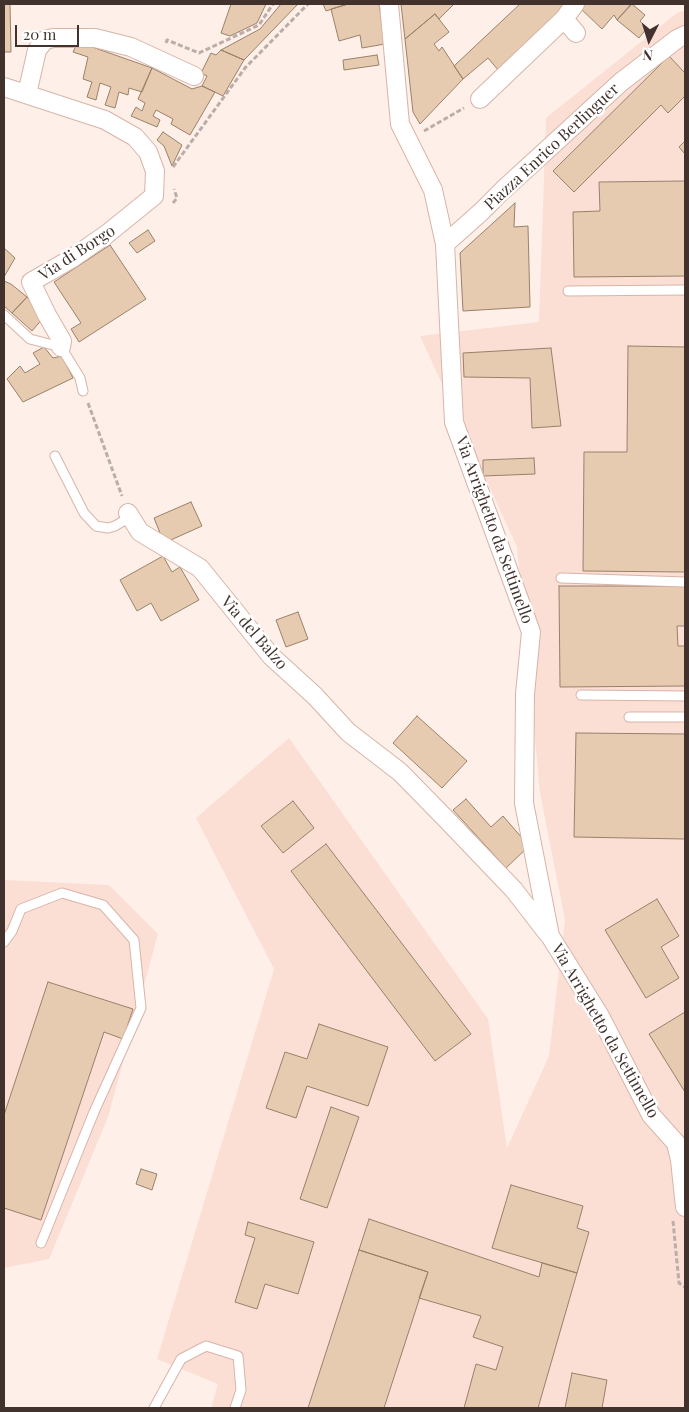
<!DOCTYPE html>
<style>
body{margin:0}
#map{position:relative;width:689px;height:1412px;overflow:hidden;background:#feefe9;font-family:"Playfair Display",serif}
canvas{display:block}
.frame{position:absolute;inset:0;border:5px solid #41322d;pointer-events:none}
.north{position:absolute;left:624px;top:15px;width:50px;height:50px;-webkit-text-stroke:4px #fff;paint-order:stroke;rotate:185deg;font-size:14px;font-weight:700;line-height:20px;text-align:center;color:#41322d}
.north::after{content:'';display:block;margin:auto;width:18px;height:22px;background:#41322d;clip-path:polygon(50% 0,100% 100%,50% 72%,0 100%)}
.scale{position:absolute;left:15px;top:25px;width:64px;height:22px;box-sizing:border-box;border:2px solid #41322d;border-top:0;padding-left:6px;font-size:15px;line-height:18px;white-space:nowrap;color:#41322d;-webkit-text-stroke:4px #fff;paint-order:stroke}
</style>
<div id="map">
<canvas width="689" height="1412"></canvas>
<div class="frame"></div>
<div class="north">N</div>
<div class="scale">20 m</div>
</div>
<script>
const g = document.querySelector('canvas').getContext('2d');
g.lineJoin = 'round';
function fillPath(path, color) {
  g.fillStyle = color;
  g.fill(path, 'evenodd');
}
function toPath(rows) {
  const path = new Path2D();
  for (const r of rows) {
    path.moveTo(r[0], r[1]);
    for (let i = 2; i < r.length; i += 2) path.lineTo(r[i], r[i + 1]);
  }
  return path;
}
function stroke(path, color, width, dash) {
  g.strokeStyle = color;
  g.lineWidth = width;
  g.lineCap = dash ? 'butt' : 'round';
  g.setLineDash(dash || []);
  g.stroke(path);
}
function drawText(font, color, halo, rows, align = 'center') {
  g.font = font + ' "Playfair Display",serif';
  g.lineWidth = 5;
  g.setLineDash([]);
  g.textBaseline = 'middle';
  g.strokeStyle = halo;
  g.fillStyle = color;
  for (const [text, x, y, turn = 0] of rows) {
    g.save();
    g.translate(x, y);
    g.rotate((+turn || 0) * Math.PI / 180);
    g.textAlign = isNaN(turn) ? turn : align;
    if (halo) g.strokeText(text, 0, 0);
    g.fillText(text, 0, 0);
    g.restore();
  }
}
fillPath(toPath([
 [685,10,685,1408,211,1408,218,1384,157,1359,274,969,196,818,289,738,488,1019,507,1148,549,1056,565,920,540,793,517,547,420,336,539,322,546,118,677,13],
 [4,880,109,885,158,934,108,1117,49,1259,4,1268]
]), '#fbdfd5');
const building = toPath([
 [4,4,10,4,11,52,4,52,4,4],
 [231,4,266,4,257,23,230,36,221,33,231,4],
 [281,4,298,4,244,60,221,50,260,29,281,4],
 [323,4,348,4,326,11,323,4],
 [348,4,379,4,385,44,362,48,360,35,339,41,331,9,348,4],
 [401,4,454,4,439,19,435,14,405,39,401,4],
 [520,4,566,4,499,71,488,58,463,79,454,66,520,4],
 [582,4,631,4,617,20,614,15,602,29,579,7,582,4],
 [632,4,645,15,640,21,647,28,639,38,617,20,632,4],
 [435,14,449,32,434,44,439,51,442,47,463,79,420,124,413,112,405,39,435,14],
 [78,42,152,68,142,92,129,88,128,95,119,92,115,108,105,105,111,87,100,83,96,100,87,97,92,82,83,79,88,57,73,52,78,42],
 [221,50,244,60,223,96,202,86,207,76,201,73,211,53,216,55,221,50],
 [377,55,379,65,344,70,343,60,377,55],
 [669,56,685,73,685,96,668,113,661,105,574,192,553,171,669,56],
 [152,68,192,89,202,86,215,92,190,135,171,124,173,119,156,110,153,116,160,120,157,127,131,116,136,107,142,111,145,103,138,99,152,68],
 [163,132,182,145,172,166,164,146,157,140,163,132],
 [685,141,685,154,679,147,685,141],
 [685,181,685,276,574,277,573,212,600,211,599,182,685,181],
 [515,203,514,227,528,226,530,307,463,311,460,253,515,203],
 [148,230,155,241,137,253,129,243,148,230],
 [110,245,146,299,79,342,71,329,81,323,54,282,110,245],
 [4,248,15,258,4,277,4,248],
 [4,281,11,284,27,297,12,313,4,306,4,281],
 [27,297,44,317,32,331,12,313,27,297],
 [628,346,685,347,685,572,583,571,584,452,627,452,628,346],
 [44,347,53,358,62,356,73,378,23,402,7,379,20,366,25,373,40,364,33,353,44,347],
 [551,348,561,426,532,428,530,378,464,377,463,353,551,348],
 [534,458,535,474,483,476,483,460,534,458],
 [191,502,202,526,164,543,154,518,191,502],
 [163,556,172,572,180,567,199,600,161,621,151,603,137,611,120,580,163,556],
 [559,586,685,586,685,626,677,626,678,646,685,646,685,686,560,687,559,586],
 [298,612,308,639,286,647,276,620,298,612],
 [417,716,467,761,442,788,393,743,417,716],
 [576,733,685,734,685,839,574,837,576,733],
 [466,799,491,827,503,816,529,846,506,868,453,810,466,799],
 [293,801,314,828,283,853,261,826,293,801],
 [326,844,471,1034,435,1061,291,871,326,844],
 [657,899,679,936,661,947,679,978,646,998,605,930,657,899],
 [48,982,133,1009,123,1039,104,1032,41,1220,4,1208,4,1115,48,982],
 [685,1012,685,1092,649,1034,685,1012],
 [319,1024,388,1047,368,1106,307,1086,296,1118,266,1108,285,1052,307,1059,319,1024],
 [331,1107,359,1117,327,1208,300,1199,331,1107],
 [141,1169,157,1174,152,1190,136,1184,141,1169],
 [511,1185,583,1206,577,1228,589,1232,577,1273,492,1248,511,1185],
 [369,1219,539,1277,542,1263,577,1273,538,1408,464,1408,476,1364,496,1370,503,1347,473,1337,481,1316,419,1298,428,1272,359,1250,369,1219],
 [248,1222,314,1242,298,1294,265,1284,257,1309,235,1302,255,1238,245,1235,248,1222],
 [359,1250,428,1272,384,1408,308,1408,359,1250],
 [572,1373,607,1380,602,1408,565,1408,572,1373]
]);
fillPath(building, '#e6cbb1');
stroke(building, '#998169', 1);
const service = toPath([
 [568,291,685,290],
 [4,315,30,339,61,347,80,378,83,391],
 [55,456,84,513,96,526,108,528,115,526,130,517],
 [561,578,685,582],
 [581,695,685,696],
 [629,717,685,717],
 [4,942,12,931,21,909,62,893,103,905,134,940,141,1008,94,1112,41,1243],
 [154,1408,181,1359,206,1346,238,1356,241,1390,235,1408]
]);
const minor = toPath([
 [389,4,400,124,433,190,445,244,454,422,531,632,525,694,524,803,550,936,600,1016,651,1115,676,1143,680,1160,685,1207],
 [575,4,564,19,576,33],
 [4,87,105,120,135,137,148,152,155,171,154,196,107,234,71,259,31,282,47,315,62,341,61,347],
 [27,94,37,50,45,40,53,38,95,38,131,47,194,76],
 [480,99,564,19],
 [445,244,481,212,503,190,621,82,677,39,685,35],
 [128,513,140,532,200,568,271,656,315,696,348,732,400,772,448,821,514,890,548,934]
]);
stroke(service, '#d8b4a7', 11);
stroke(minor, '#d8b4a7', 20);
stroke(toPath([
 [166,43,167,40,199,53,259,25,273,4],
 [424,131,464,108],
 [173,167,245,68,308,4],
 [173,203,177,198,174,189],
 [88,403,122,496],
 [673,1221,679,1283,685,1287]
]), '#bcada8', 3, [5, 2.5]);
stroke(service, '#fff', 9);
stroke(minor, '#fff', 18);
drawText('16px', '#41322d', '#fff', [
 ["Piazza Enrico Berlinguer",552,147,-43],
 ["Via di Borgo",77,253,-33],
 ["Via Arrighetto da Settimello",494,530,70],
 ["Via del Balzo",254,633,49],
 ["Via Arrighetto da Settimello",605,1031,60]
]);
</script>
